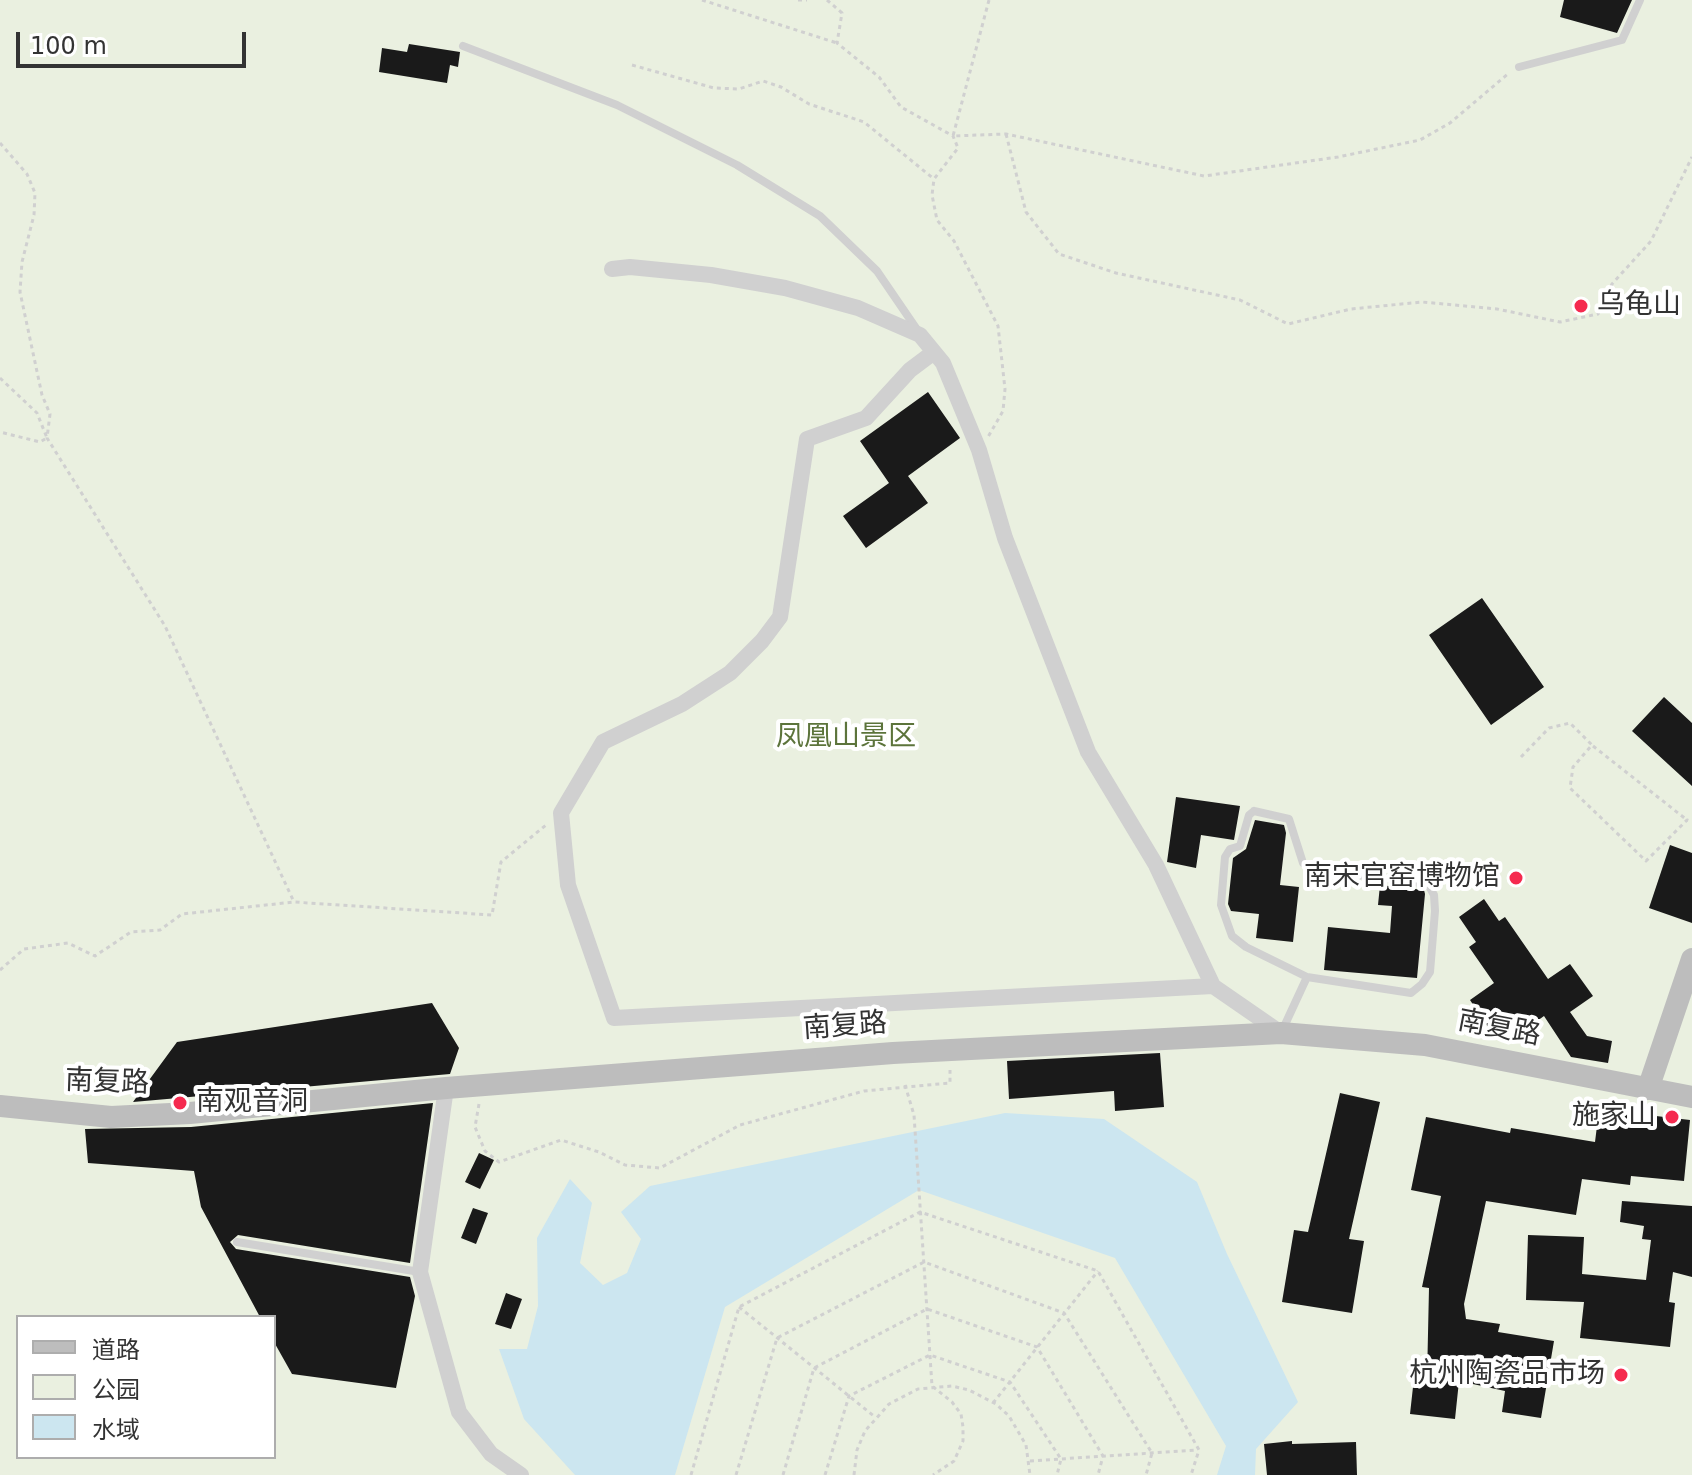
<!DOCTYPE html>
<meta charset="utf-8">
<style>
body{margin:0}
#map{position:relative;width:1692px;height:1475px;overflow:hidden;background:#fff;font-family:"DejaVu Sans","Noto Sans SC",sans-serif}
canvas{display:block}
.legend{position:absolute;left:16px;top:1315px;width:260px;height:144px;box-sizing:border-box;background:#fff;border:2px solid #adadad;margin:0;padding:10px 14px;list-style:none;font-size:24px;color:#333}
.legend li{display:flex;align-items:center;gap:16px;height:40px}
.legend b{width:40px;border:2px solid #adadad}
.scale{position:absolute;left:16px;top:32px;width:230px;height:36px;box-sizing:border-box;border:4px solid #333;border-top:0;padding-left:10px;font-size:24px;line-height:28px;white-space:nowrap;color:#333;-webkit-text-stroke:6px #fff;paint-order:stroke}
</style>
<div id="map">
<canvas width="1692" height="1475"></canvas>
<ul class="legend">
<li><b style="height:10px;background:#bdbdbd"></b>道路</li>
<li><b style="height:22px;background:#eaf0e0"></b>公园</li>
<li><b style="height:22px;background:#cce6f0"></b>水域</li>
</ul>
<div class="scale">100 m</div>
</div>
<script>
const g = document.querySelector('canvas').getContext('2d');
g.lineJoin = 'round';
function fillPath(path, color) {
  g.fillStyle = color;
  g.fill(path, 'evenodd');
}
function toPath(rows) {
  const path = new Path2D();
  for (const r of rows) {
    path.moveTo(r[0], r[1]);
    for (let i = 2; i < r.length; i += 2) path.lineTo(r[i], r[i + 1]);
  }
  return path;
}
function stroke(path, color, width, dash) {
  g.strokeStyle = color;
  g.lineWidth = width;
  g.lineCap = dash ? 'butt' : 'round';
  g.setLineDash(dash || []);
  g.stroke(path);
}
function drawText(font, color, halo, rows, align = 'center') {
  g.font = font + ' "DejaVu Sans","Noto Sans SC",sans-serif';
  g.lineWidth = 8;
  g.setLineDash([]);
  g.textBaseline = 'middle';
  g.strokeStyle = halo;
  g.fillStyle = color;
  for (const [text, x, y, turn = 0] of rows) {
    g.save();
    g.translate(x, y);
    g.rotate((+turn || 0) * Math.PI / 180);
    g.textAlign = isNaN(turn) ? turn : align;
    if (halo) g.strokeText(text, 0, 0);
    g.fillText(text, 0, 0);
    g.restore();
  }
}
fillPath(toPath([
 [0,0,1692,0,1692,1475,0,1475],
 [18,1317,274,1317,274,1457,18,1457]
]), '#eaf0e0');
fillPath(toPath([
 [1005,1113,1104,1119,1197,1182,1227,1254,1298,1402,1256,1449,1255,1475,1217,1475,1226,1446,1115,1258,919,1190,725,1307,675,1475,575,1475,524,1419,499,1349,527,1349,538,1306,537,1238,570,1179,592,1203,580,1263,603,1285,627,1273,641,1239,621,1212,650,1186]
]), '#cce6f0');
fillPath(toPath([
 [1564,0,1632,0,1617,33,1560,17],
 [409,44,460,52,458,67,450,65,447,83,379,72,382,48,407,52],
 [928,392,960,438,908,476,928,503,866,548,843,516,889,483,860,441],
 [1482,598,1544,687,1491,725,1429,635],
 [1664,697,1692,723,1692,786,1632,731],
 [1176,797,1240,806,1234,840,1201,835,1196,868,1167,862],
 [1255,820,1284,825,1286,833,1280,885,1299,887,1293,942,1256,938,1259,914,1231,911,1228,904,1233,858,1246,849],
 [1670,845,1692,853,1692,923,1649,908],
 [1380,885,1424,890,1425,894,1417,978,1324,970,1328,927,1390,933,1392,906,1378,905],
 [1484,899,1499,921,1505,917,1548,979,1570,964,1593,996,1570,1012,1587,1036,1612,1041,1608,1063,1571,1057,1544,1016,1523,1031,1516,1021,1494,1036,1470,1000,1494,983,1469,947,1476,942,1459,917],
 [432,1003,459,1048,450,1074,133,1102,177,1042],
 [1160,1053,1164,1107,1115,1111,1114,1091,1009,1099,1007,1061],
 [1340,1093,1380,1102,1349,1239,1364,1241,1352,1313,1282,1302,1294,1230,1308,1232],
 [1600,1102,1640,1107,1639,1114,1690,1120,1684,1181,1631,1176,1630,1185,1582,1179,1576,1215,1486,1201,1464,1304,1466,1319,1500,1324,1498,1332,1554,1341,1541,1418,1502,1412,1505,1391,1459,1381,1455,1419,1410,1414,1414,1378,1427,1379,1429,1288,1422,1287,1441,1196,1411,1190,1426,1117,1510,1133,1511,1128,1595,1142],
 [433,1103,410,1263,238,1235,230,1242,236,1249,410,1277,415,1296,396,1388,292,1374,274,1342,274,1317,260,1317,201,1207,194,1171,88,1163,85,1129,191,1127],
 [479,1153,494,1160,480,1189,465,1182],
 [1622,1201,1692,1206,1692,1277,1673,1272,1669,1302,1675,1303,1670,1347,1580,1338,1584,1302,1526,1300,1528,1235,1584,1237,1582,1274,1646,1280,1651,1240,1642,1239,1644,1226,1620,1222],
 [473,1208,488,1213,476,1244,461,1238],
 [506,1293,522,1299,511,1329,495,1324],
 [1292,1441,1292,1444,1356,1442,1357,1475,1267,1475,1264,1444]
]), '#1a1a1a');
stroke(toPath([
 [702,0,837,43],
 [798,0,807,0],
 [827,0,842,13,837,43,879,77,901,107,953,136,958,148,934,179,932,195,937,220,954,241,998,326,1005,389,1003,411,988,437],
 [989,0,953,136,1006,134,1204,176,1338,157,1420,140,1450,123,1509,73],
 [632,65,714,88,739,89,763,81,781,87,809,104,864,122,934,179],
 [1006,134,1026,212,1059,254,1116,273,1240,300,1288,324,1351,309,1422,302,1497,309,1560,322,1598,314,1612,284,1651,241,1692,157],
 [0,143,27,174,35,193,34,215,22,262,20,292,42,395,50,414,47,438,165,626,294,902],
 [0,378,37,413,47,438,40,442,0,432],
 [1593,746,1687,820],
 [1521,757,1549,728,1570,723,1592,745,1573,767,1570,788,1646,861,1687,820,1692,822],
 [0,970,24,949,68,943,95,956,131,932,160,930,182,914,294,902,492,915,501,862,546,825],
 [905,1085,914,1115,932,1386,952,1402,961,1414,963,1427,963,1441,954,1461,933,1475],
 [479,1104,475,1127,485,1151,499,1162,561,1140,599,1152,625,1165,660,1168,740,1125,864,1091,950,1083,950,1070],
 [739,1307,875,1417],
 [993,1403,1098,1271],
 [1030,1461,1197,1450],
 [691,1475,739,1307,920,1212,1098,1271,1199,1450,1191,1475],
 [736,1475,777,1338,924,1262,1064,1313,1152,1453,1146,1475],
 [783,1475,814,1368,927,1309,1037,1347,1103,1456,1098,1475],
 [825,1475,849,1396,930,1355,1010,1382,1061,1459,1057,1475],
 [854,1475,857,1450,865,1431,889,1404,918,1389,952,1386,969,1390,996,1404,1009,1416,1026,1445,1030,1475]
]), '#d0d0d0', 3, [4, 4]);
stroke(toPath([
 [463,46,617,105,737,165,820,216,877,271,918,331],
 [1519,67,1622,40,1640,0],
 [1254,811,1289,819,1303,863,1311,869,1428,884,1434,895,1435,911,1430,972,1422,984,1411,993,1307,977,1246,947,1232,936,1221,905,1225,857,1230,849,1240,846,1249,815,1254,811],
 [1282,1031,1307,977],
 [237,1242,420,1272]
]), '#d0d0d0', 8);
stroke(toPath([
 [612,269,630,267,711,275,785,288,858,308,920,335,943,363,979,450,1005,538,1088,752,1156,865,1213,986,1281,1033],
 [934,352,910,370,866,418,807,439,780,617,762,641,730,673,682,704,603,742,561,813,568,885,614,1018,1213,986],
 [446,1088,420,1272,459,1412,491,1454,521,1475]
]), '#d0d0d0', 16);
stroke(toPath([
 [1648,1089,1692,959],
 [0,1106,111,1117,190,1113,446,1088,893,1053,1281,1033,1425,1045,1692,1097]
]), '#bdbdbd', 22);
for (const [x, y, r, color] of [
 [1581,306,8,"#f52a4f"],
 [1516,878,8,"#f52a4f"],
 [180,1103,8,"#f52a4f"],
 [1672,1117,8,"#f52a4f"],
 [1621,1375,8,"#f52a4f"]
]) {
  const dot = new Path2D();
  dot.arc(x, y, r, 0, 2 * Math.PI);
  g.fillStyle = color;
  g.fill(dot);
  stroke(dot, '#fff', 3);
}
drawText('28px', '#333', '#fff', [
 ["乌龟山",1597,306,"left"],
 ["南宋官窑博物馆",1500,878],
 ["南观音洞",196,1103,"left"],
 ["施家山",1656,1117],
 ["杭州陶瓷品市场",1605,1375]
], 'right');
drawText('28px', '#5c743b', '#fff', [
 ["凤凰山景区",846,738]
]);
drawText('28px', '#333', '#fff', [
 ["南复路",845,1027,-4],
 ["南复路",1499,1029,11],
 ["南复路",107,1083,2]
]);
</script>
